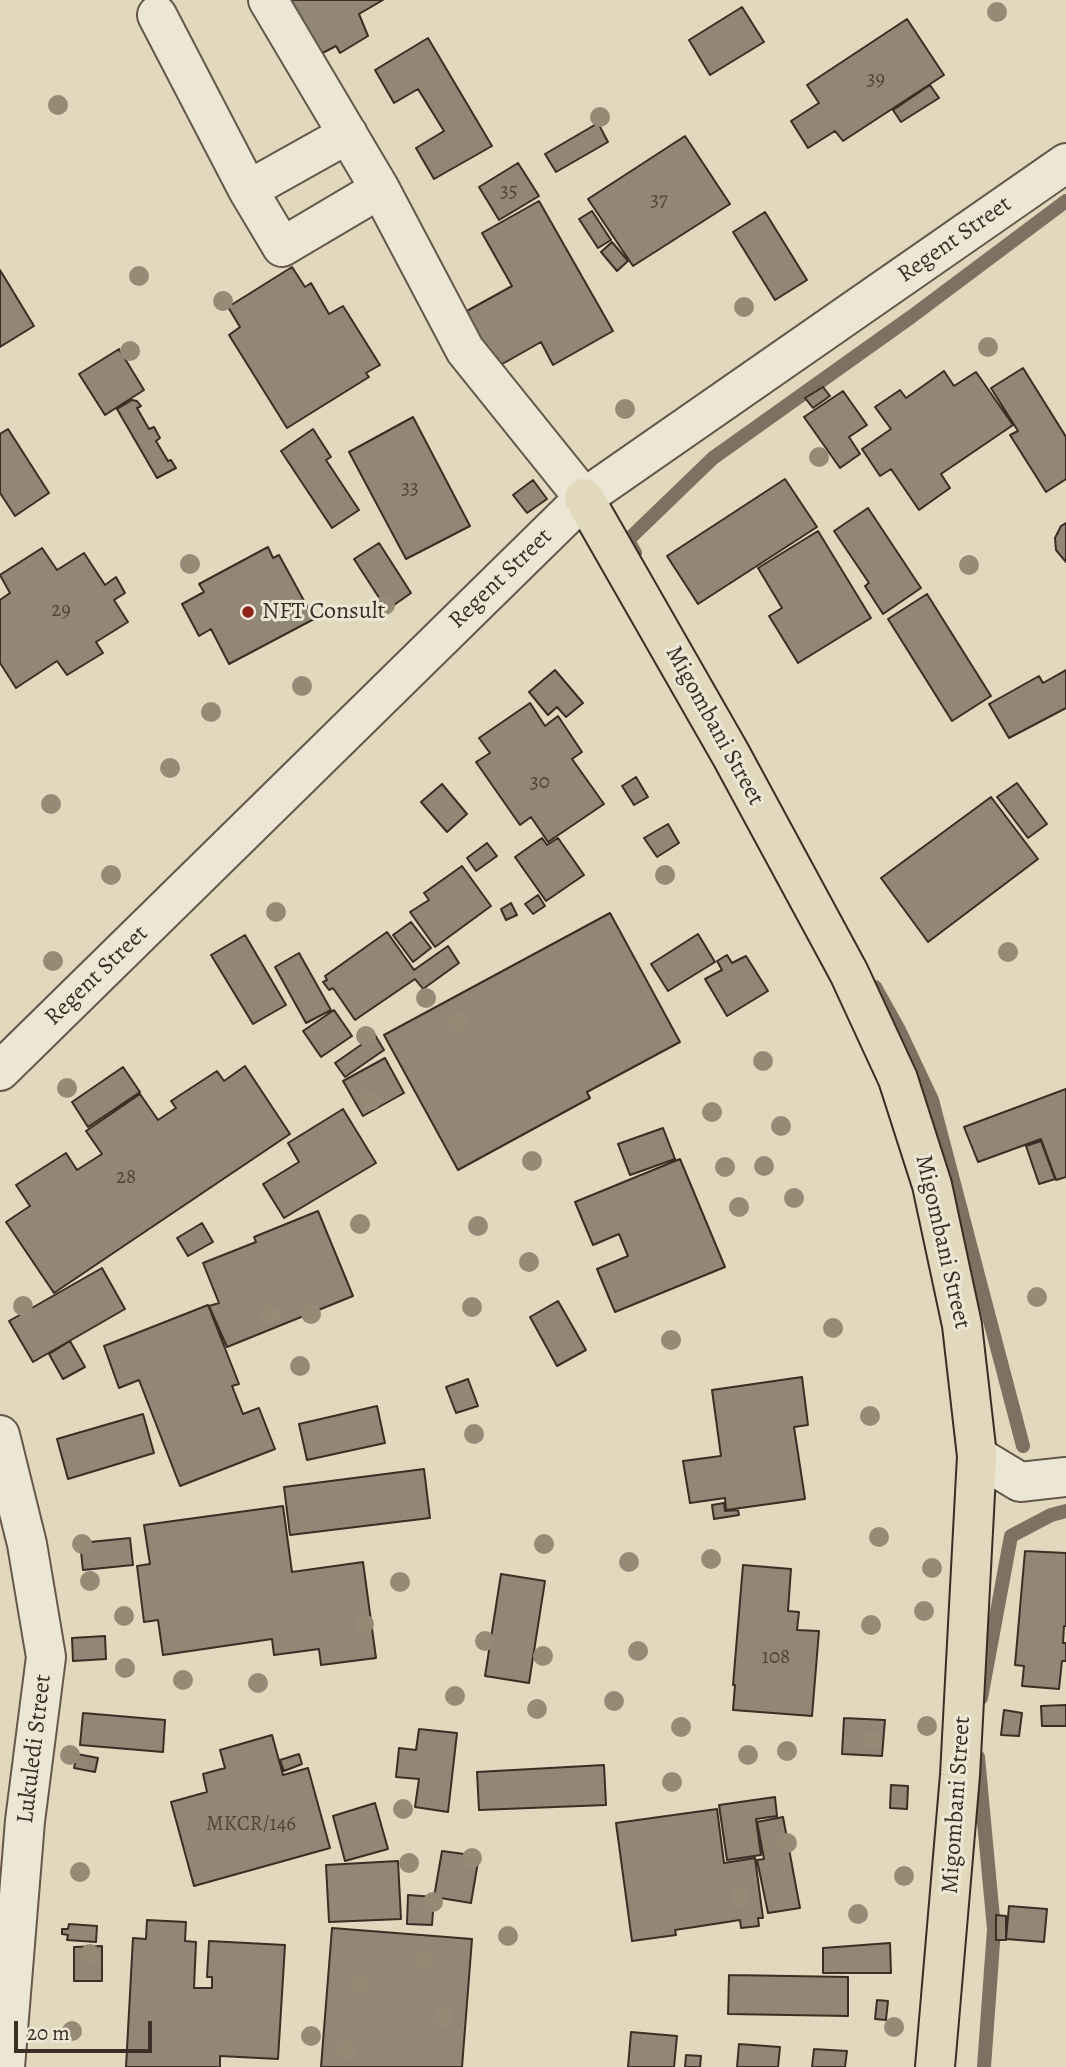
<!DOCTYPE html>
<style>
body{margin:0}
#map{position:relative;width:1066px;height:2067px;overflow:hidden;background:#e2d8bd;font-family:Alegreya,serif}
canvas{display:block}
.scale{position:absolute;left:14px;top:2021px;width:138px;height:32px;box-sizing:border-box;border:4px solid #3b2e25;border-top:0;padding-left:9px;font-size:21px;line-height:24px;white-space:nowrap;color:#3b2e25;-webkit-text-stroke:5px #ece6d4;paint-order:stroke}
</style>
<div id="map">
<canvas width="1066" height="2067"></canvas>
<div class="scale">20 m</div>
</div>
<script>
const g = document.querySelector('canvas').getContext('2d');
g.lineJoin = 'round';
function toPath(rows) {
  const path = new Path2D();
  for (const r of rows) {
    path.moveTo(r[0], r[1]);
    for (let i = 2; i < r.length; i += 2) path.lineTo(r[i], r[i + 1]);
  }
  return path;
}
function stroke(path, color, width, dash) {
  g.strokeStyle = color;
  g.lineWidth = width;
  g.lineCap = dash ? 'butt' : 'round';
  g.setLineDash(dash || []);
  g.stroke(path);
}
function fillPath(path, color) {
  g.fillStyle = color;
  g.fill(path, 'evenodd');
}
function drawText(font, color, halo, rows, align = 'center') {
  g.font = font + ' Alegreya,serif';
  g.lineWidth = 6;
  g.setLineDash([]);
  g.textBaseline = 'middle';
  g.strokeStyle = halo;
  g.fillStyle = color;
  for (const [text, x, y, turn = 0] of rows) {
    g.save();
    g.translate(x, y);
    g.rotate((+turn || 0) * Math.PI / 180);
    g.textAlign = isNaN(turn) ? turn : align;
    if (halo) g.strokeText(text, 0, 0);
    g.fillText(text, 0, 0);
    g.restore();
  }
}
stroke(toPath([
 [635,553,628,540,713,458,911,317,1066,201],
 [875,987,899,1030,932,1100,1023,1446],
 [981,1698,1011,1536,1051,1515,1066,1511],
 [978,1757,994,1929,984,2067]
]), '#7d7161', 14);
const building = toPath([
 [290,0,383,0,359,14,368,36,340,53,336,46,311,59,290,0],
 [742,7,764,42,710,75,689,40,742,7],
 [907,19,944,75,843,141,835,131,808,148,791,121,819,103,807,85,907,19],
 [428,38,492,146,434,179,416,148,444,131,418,89,394,103,375,70,428,38],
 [930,85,939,98,901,122,893,110,930,85],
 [598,123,608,142,556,172,545,154,598,123],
 [685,136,730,204,633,266,588,199,685,136],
 [518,163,539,196,499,220,479,187,518,163],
 [539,201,613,331,553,365,541,342,497,367,465,312,512,286,482,233,539,201],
 [592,211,611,240,598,248,579,219,592,211],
 [765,212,807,280,775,300,733,232,765,212],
 [612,242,628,261,617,271,601,252,612,242],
 [292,267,305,287,311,283,329,314,343,306,380,365,366,373,369,377,287,428,229,335,240,327,228,307,292,267],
 [0,270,34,326,0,347,0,270],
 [119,349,144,390,105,415,79,374,119,349],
 [1023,368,1066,437,1066,479,1046,492,1010,435,1018,431,991,388,1023,368],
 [944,371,954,386,976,372,1013,425,941,474,950,488,919,510,891,469,880,476,862,449,891,429,875,407,900,390,906,398,944,371],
 [823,387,830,396,813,408,805,398,823,387],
 [843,391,867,425,849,437,860,454,840,468,804,417,843,391],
 [132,400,137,401,141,406,137,408,149,429,154,427,160,438,156,441,168,461,171,460,176,468,157,478,117,409,132,400],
 [413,417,470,526,406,559,349,452,413,417],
 [8,429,49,493,15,516,0,493,0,434,8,429],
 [313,429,331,457,326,460,359,510,332,528,281,451,313,429],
 [785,479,817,527,698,604,667,556,785,479],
 [533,480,547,499,527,513,513,495,533,480],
 [868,508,921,588,883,614,865,586,869,583,834,531,868,508],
 [1066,523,1066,562,1056,550,1055,538,1061,526,1066,523],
 [818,531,871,618,798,663,769,616,782,608,758,568,818,531],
 [379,543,411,593,387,610,354,559,379,543],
 [268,547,273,558,279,555,314,619,229,664,211,629,199,636,182,604,204,592,199,584,268,547],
 [42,548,57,570,84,553,105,585,116,577,125,593,114,600,128,622,96,642,103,653,67,675,57,661,16,688,0,663,0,600,10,593,0,575,42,548],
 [927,594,991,696,952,721,888,619,927,594],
 [555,670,583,703,566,717,557,707,548,715,529,692,555,670],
 [1066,670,1066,708,1009,738,989,704,1039,676,1043,683,1066,670],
 [530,703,545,726,558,716,582,752,572,759,604,804,548,842,531,817,520,825,476,762,490,753,479,738,530,703],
 [636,777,648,797,634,805,622,786,636,777],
 [1017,783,1047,824,1028,838,997,797,1017,783],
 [442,784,467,814,447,832,421,802,442,784],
 [991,797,1038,859,928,942,881,878,991,797],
 [668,824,679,843,657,857,644,838,668,824],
 [542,838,547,845,558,838,584,875,546,901,515,857,542,838],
 [487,843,497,856,476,871,467,858,487,843],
 [462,866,491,906,435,947,410,912,429,900,424,893,462,866],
 [538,895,545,906,533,914,525,904,538,895],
 [511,903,517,915,506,920,501,909,511,903],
 [610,913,680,1042,587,1092,590,1098,458,1170,384,1035,610,913],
 [411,922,431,948,413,962,393,935,411,922],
 [387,932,414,970,448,946,459,963,423,989,415,979,355,1020,333,988,329,990,323,982,327,980,325,976,387,932],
 [698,934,715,962,668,991,651,964,698,934],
 [245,935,286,1005,253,1024,211,955,245,935],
 [299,953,331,1010,306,1023,275,967,299,953],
 [727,955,732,963,746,956,768,991,727,1016,705,979,722,970,717,961,727,955],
 [334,1010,352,1036,321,1057,303,1031,334,1010],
 [375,1035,384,1050,345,1077,335,1063,375,1035],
 [385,1058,404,1093,363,1116,343,1081,385,1058],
 [245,1066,290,1134,54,1293,6,1222,30,1206,16,1185,66,1153,77,1170,102,1154,86,1131,140,1094,158,1120,176,1108,171,1101,217,1071,224,1081,245,1066],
 [123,1067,140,1092,88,1127,72,1102,123,1067],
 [1066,1089,1066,1177,1056,1180,1041,1139,978,1162,964,1127,1066,1089],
 [343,1109,376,1163,284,1218,263,1184,299,1162,288,1143,343,1109],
 [663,1128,675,1159,630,1175,618,1144,663,1128],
 [1041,1141,1055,1179,1039,1184,1026,1146,1041,1141],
 [680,1159,725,1267,615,1312,597,1269,628,1256,619,1234,593,1245,575,1202,680,1159],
 [318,1211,353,1296,227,1347,209,1306,219,1303,203,1263,256,1242,254,1237,318,1211],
 [202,1223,213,1242,188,1256,177,1238,202,1223],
 [102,1268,125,1309,33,1362,9,1321,102,1268],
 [558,1301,586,1350,557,1366,530,1317,558,1301],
 [208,1305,239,1384,232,1386,243,1414,259,1408,275,1449,180,1486,139,1380,119,1388,104,1346,208,1305],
 [70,1341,85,1367,63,1379,49,1354,70,1341],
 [802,1377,808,1425,794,1427,805,1499,726,1510,725,1498,690,1503,683,1461,721,1456,712,1390,802,1377],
 [468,1379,478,1406,456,1413,446,1387,468,1379],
 [377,1406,385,1443,307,1460,299,1424,377,1406],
 [143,1414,154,1453,68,1479,57,1439,143,1414],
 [424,1469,430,1518,290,1535,284,1487,424,1469],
 [724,1503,725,1511,738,1510,739,1515,714,1519,712,1505,724,1503],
 [283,1506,292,1572,363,1562,376,1658,321,1665,319,1649,274,1655,272,1639,163,1655,158,1620,144,1622,137,1566,150,1564,144,1525,283,1506],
 [130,1538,133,1565,83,1570,80,1543,130,1538],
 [1025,1551,1066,1553,1066,1626,1064,1626,1063,1643,1066,1643,1066,1661,1062,1661,1059,1689,1022,1686,1024,1666,1015,1665,1025,1551],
 [743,1565,791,1569,788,1611,799,1612,797,1630,819,1631,812,1716,733,1710,735,1685,733,1685,743,1565],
 [501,1574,545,1581,529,1683,485,1676,501,1574],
 [105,1636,106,1659,73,1661,72,1638,105,1636],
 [1066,1705,1066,1726,1042,1726,1041,1706,1066,1705],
 [1004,1710,1022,1713,1019,1736,1001,1735,1004,1710],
 [83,1713,165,1720,163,1752,80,1745,83,1713],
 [844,1718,885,1720,882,1756,842,1754,844,1718],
 [419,1729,457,1733,448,1812,415,1807,419,1779,396,1777,399,1748,416,1750,419,1729],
 [272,1735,283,1775,308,1768,330,1848,194,1886,171,1802,207,1792,203,1774,225,1768,220,1750,272,1735],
 [77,1754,98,1758,95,1772,74,1768,77,1754],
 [299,1754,302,1764,284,1771,280,1760,299,1754],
 [604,1765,606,1805,479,1810,477,1772,604,1765],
 [891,1785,908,1786,907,1809,890,1808,891,1785],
 [775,1797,777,1816,756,1819,761,1855,727,1860,719,1805,775,1797],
 [375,1803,388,1849,345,1861,333,1816,375,1803],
 [717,1809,724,1863,755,1858,763,1918,758,1918,759,1926,741,1928,740,1920,675,1930,676,1935,632,1941,616,1823,717,1809],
 [783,1817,800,1908,768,1913,757,1860,764,1859,757,1822,783,1817],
 [442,1851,479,1856,471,1903,434,1897,442,1851],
 [398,1861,401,1919,329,1922,326,1865,398,1861],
 [408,1895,434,1897,432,1925,407,1924,408,1895],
 [1009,1906,1047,1909,1044,1942,1006,1939,1009,1906],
 [996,1915,1006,1916,1006,1940,996,1940,996,1915],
 [147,1920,186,1922,185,1941,196,1942,194,1988,212,1988,212,1977,207,1977,209,1941,285,1945,278,2059,220,2056,220,2067,126,2067,133,1938,146,1939,147,1920],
 [69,1924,97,1926,96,1942,67,1940,68,1935,62,1934,62,1929,68,1929,69,1924],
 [332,1928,472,1939,462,2067,321,2067,332,1928],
 [890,1943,891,1973,823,1973,823,1948,890,1943],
 [102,1946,102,1981,74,1981,74,1947,102,1946],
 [729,1975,848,1977,848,2016,728,2014,729,1975],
 [877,2000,888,2001,886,2020,875,2019,877,2000],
 [631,2032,677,2036,674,2067,628,2067,631,2032],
 [739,2044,780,2047,778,2067,737,2067,739,2044],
 [814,2049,847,2051,845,2067,812,2067,814,2049],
 [686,2055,701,2056,700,2067,685,2067,686,2055]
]);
fillPath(building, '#928674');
stroke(building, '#3b2e25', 2);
const minor = toPath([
 [268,0,380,189,465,350,584,498],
 [157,15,248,190,282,247,380,189],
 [248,190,348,134],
 [0,1071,584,498,1066,163],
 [0,1435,27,1544,46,1657,25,1821,5,2067],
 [977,1456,1020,1482,1066,1477]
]);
const major = toPath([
 [584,498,731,755,849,973,898,1079,932,1185,962,1325,977,1456,960,1775,935,2067]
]);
stroke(minor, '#65584b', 42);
stroke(major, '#3b2e25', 42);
stroke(minor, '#ece6d4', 38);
stroke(major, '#e2d8bd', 38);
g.fillStyle = '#968a77';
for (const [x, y] of [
 [997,12],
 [58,105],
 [600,117],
 [139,276],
 [223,301],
 [744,307],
 [988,347],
 [130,351],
 [625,409],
 [819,457],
 [190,564],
 [969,565],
 [385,605],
 [302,686],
 [211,712],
 [170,768],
 [51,804],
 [111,875],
 [665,875],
 [276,912],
 [1008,952],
 [53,961],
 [426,998],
 [458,1022],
 [366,1036],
 [763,1061],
 [67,1088],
 [371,1100],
 [712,1112],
 [781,1126],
 [532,1161],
 [764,1166],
 [725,1167],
 [794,1198],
 [739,1207],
 [360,1224],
 [478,1226],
 [529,1262],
 [1037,1297],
 [23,1306],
 [472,1307],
 [311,1314],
 [270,1315],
 [833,1328],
 [671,1340],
 [300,1366],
 [870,1416],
 [474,1434],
 [879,1537],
 [82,1544],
 [544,1544],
 [711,1559],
 [629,1562],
 [932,1568],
 [90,1581],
 [400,1582],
 [924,1611],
 [124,1616],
 [364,1624],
 [871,1625],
 [485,1641],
 [638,1651],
 [543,1656],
 [125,1668],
 [183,1680],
 [258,1683],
 [455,1696],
 [614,1701],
 [537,1709],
 [927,1726],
 [681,1727],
 [872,1740],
 [787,1751],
 [70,1755],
 [748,1755],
 [672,1782],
 [403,1809],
 [787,1843],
 [472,1858],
 [409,1863],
 [80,1872],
 [904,1876],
 [740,1897],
 [433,1902],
 [858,1914],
 [508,1936],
 [90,1954],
 [424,1959],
 [360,1984],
 [443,2017],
 [894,2027],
 [72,2031],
 [311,2036],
 [347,2051]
]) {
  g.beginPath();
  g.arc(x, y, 10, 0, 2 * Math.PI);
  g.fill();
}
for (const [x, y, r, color] of [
 [248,612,7,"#8f2418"]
]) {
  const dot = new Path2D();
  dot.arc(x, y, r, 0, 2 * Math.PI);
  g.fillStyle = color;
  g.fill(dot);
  stroke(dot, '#ece6d4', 2.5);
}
drawText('21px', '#514439', null, [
 ["39",876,80],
 ["35",509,192],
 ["37",659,201],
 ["33",410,489],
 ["29",61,611],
 ["30",540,783],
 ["28",126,1178],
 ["108",776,1658],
 ["MKCR/146",251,1825]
]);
drawText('24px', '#3b2e25', '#ece6d4', [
 ["Regent Street",955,240,-35],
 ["Regent Street",501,579,-44],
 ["Migombani Street",714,726,61],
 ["Regent Street",97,976,-44],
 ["Migombani Street",942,1242,77],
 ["Lukuledi Street",35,1749,-83],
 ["Migombani Street",957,1805,-86]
]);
drawText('24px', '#3b2e25', '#ece6d4', [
 ["NFT Consult",262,612]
], 'left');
</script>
